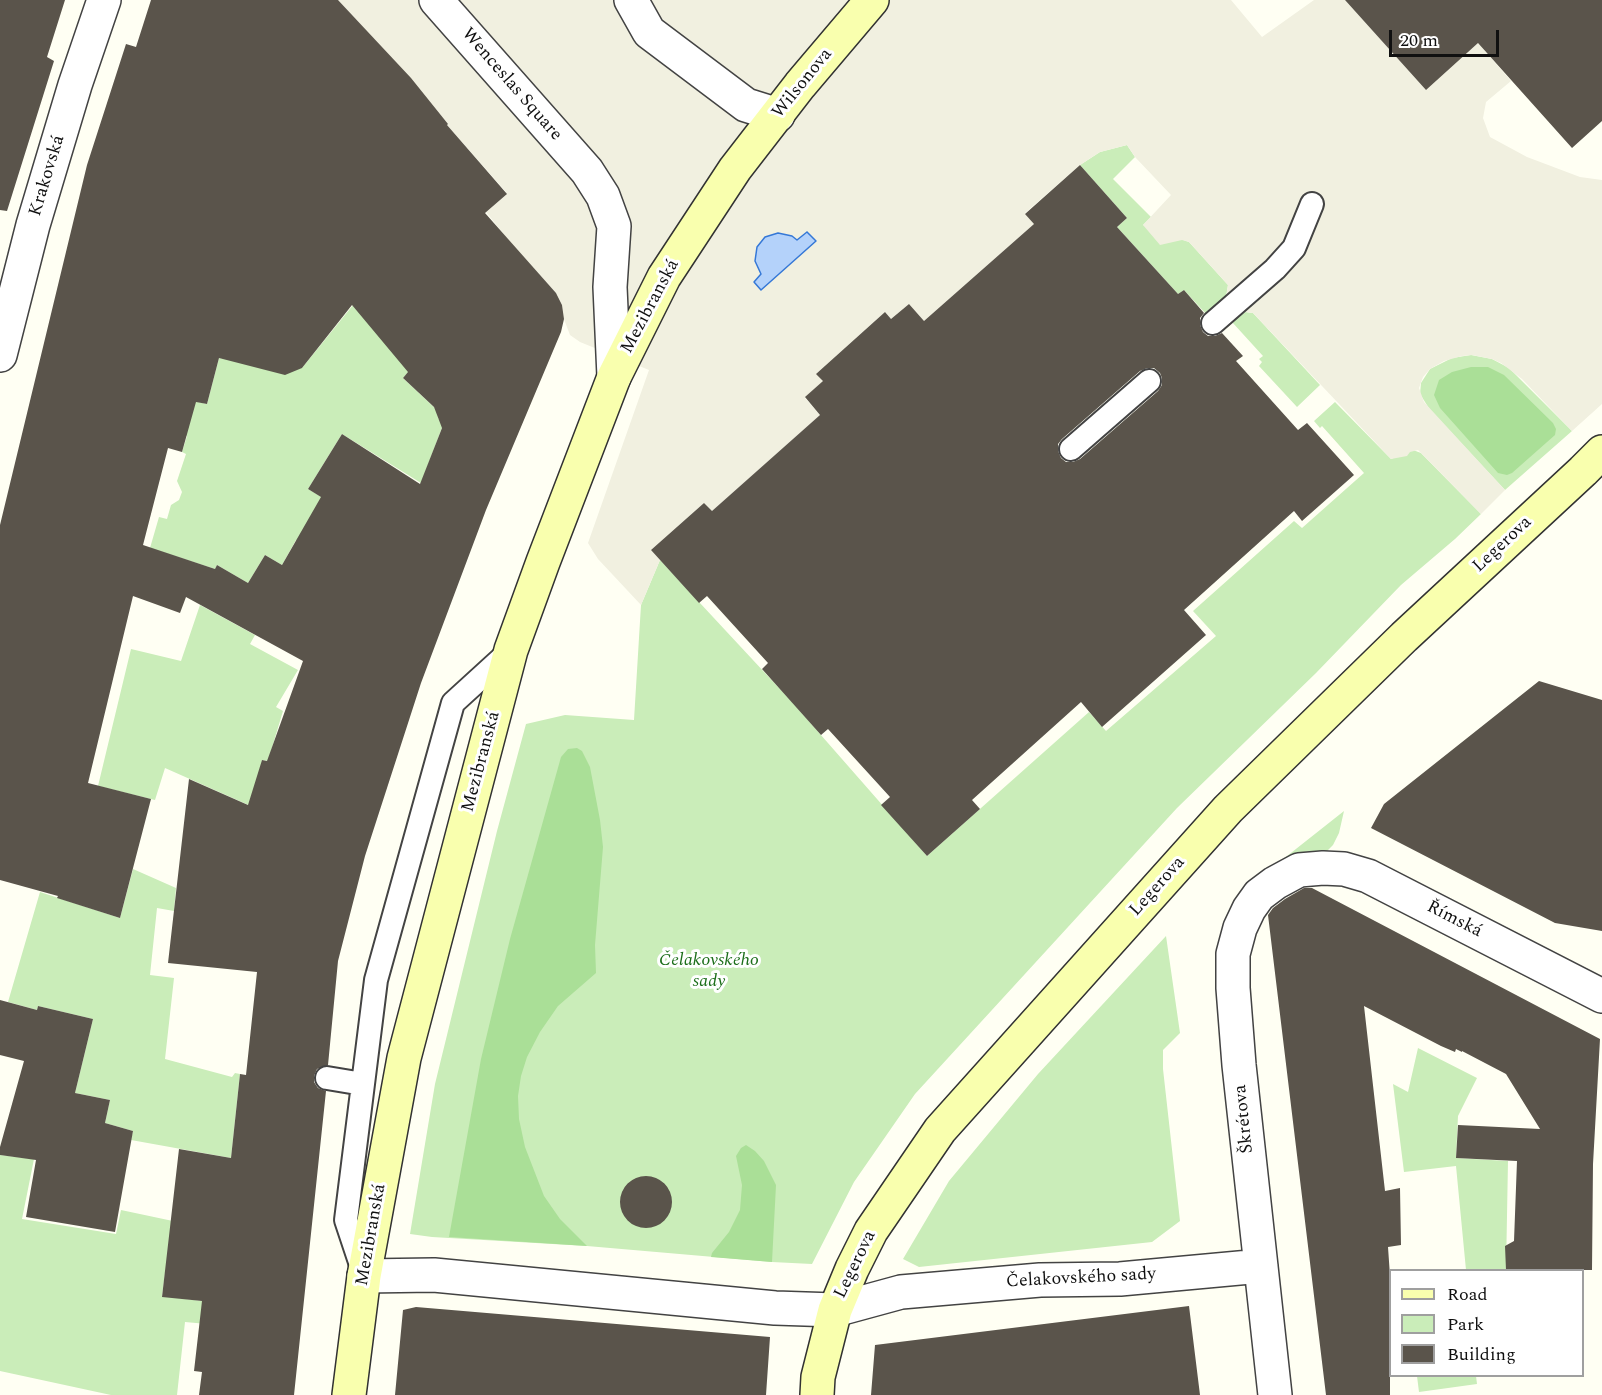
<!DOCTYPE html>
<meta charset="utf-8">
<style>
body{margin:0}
#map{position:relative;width:1602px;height:1395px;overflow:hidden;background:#fffff3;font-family:Spectral,serif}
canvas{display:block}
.legend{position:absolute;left:1389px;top:1269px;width:195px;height:108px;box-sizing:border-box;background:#fff;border:2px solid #9f9f9f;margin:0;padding:8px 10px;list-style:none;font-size:18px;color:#101010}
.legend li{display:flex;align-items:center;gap:12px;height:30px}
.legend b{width:30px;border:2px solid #9f9f9f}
.scale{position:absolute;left:1389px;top:30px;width:110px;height:27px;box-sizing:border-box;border:3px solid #101010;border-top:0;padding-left:8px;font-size:18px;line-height:21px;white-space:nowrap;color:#101010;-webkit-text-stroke:4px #fff;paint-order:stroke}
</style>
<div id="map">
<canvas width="1602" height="1395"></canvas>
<ul class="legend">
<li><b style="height:8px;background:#f9ffae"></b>Road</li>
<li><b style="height:16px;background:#caedb9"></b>Park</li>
<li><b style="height:16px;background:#5a544b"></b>Building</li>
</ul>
<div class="scale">20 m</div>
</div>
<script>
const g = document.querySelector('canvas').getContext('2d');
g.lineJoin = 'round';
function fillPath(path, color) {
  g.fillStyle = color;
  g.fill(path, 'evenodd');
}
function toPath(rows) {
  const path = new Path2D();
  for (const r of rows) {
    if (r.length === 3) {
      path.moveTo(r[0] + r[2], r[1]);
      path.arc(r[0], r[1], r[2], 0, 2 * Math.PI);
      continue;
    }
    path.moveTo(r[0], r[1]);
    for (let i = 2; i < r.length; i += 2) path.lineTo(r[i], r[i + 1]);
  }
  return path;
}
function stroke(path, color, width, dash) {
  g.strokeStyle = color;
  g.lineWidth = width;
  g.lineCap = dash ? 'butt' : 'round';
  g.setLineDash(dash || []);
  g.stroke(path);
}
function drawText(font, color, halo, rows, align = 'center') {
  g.font = font + ' Spectral,serif';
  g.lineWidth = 6;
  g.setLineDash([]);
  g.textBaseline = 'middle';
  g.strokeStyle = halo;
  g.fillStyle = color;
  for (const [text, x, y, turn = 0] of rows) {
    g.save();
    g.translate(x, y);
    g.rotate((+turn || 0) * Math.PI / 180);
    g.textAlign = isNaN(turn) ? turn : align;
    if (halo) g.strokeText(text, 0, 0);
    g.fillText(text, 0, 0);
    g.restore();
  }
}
fillPath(toPath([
 [1127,145,1135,157,1113,179,1151,217,1143,225,1189,242,1228,285,1226,297,1207,315,1184,290,1178,294,1117,227,1127,218,1080,165,1100,152],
 [362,294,428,350,403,378,437,410,438,418,443,425,421,483,342,434,308,489,337,506,325,557,296,540,282,565,265,555,248,583,217,565,215,569,150,548,159,517,167,519,171,505,179,500,182,492,177,481,186,454,182,452,187,436,164,431,172,396,207,404,219,358,302,368],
 [1245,312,1253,313,1320,385,1297,407,1259,366,1262,362,1259,359,1263,356,1232,322],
 [1471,355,1492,359,1509,368,1572,431,1505,490,1430,410,1420,394,1421,383,1430,369,1452,358],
 [1335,402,1391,459,1413,450,1421,453,1481,514,1455,539,1401,585,1316,673,1177,808,915,1094,854,1182,812,1264,772,1262,587,1246,432,1237,410,1234,435,1084,497,831,526,724,565,715,634,720,641,605,660,560,792,702,927,856,1089,712,1106,731,1216,636,1193,611,1294,521,1302,528,1364,473,1322,426,1320,428,1314,421],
 [200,605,255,635,250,644,298,670,276,707,283,711,268,761,262,760,253,807,165,768,155,800,98,786,131,649,181,661],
 [1344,811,1339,833,1333,845,1324,854,1286,865,1282,860],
 [133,869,176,888,174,911,157,908,150,975,174,978,165,1059,232,1077,235,1073,240,1074,231,1158,131,1140,133,1131,105,1123,110,1100,75,1093,93,1019,38,1006,37,1010,8,1002,40,892,120,918],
 [1166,936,1180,1033,1163,1050,1163,1069,1180,1221,1152,1242,919,1267,903,1259,949,1181,1038,1074],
 [1418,1048,1477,1078,1458,1116,1456,1158,1508,1161,1506,1270,1466,1270,1456,1166,1404,1172,1393,1084,1408,1092],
 [0,1155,34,1159,22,1219,116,1234,121,1210,187,1224,181,1275,165,1273,162,1296,210,1302,207,1324,185,1322,177,1395,111,1395,0,1371],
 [1417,1376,1476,1376,1477,1384,1419,1392]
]), '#caedb9');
fillPath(toPath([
 [1471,367,1488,367,1504,375,1553,423,1556,429,1555,435,1512,473,1507,475,1498,473,1440,408,1434,395,1439,380,1452,372],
 [577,748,582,751,590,767,600,820,603,847,595,945,596,973,558,1006,540,1032,527,1057,521,1076,518,1096,519,1119,525,1147,544,1196,560,1219,587,1246,449,1237,481,1059,510,939,561,757,568,749],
 [746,1145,755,1151,764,1161,776,1185,772,1262,711,1257,712,1253,729,1232,740,1210,742,1185,736,1156,741,1148]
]), '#aadf97');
fillPath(toPath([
 [338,0,1231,0,1262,37,1314,0,1345,0,1426,90,1478,43,1511,81,1486,102,1483,118,1490,137,1527,157,1580,177,1602,180,1602,404,1572,431,1522,379,1501,363,1492,359,1472,355,1462,356,1444,361,1430,369,1423,377,1419,388,1424,402,1505,490,1481,514,1418,450,1410,452,1407,456,1391,459,1253,313,1246,312,1241,313,1221,331,1207,315,1226,297,1228,285,1189,242,1182,240,1160,245,1143,225,1171,195,1135,157,1127,145,1100,152,1080,165,1025,213,1034,224,924,321,909,304,891,319,885,312,817,373,823,381,805,398,820,415,712,511,704,503,651,550,660,560,641,605,598,559,588,543,649,370,580,342,570,335,564,319,562,305,556,293,514,247,486,212,506,195,506,192,447,125,448,124,410,78]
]), '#f1f0e0');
const water = toPath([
 [807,232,816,241,761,290,754,282,761,274,755,261,757,247,765,237,778,233,792,236,797,240,807,232]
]);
fillPath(water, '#b4d2fa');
stroke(water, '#3578d7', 1.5);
fillPath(toPath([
 [0,0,65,0,47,57,54,61,7,211,0,210],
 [151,0,338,0,411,78,448,124,447,125,507,194,485,213,556,293,562,305,564,319,561,332,486,510,421,683,365,856,338,961,328,1065,317,1069,314,1076,314,1082,318,1088,326,1091,294,1395,199,1395,202,1372,194,1371,202,1301,162,1297,179,1149,231,1158,240,1074,246,1075,257,972,168,963,189,779,248,805,262,760,267,761,303,661,186,597,180,613,133,596,88,783,151,799,120,918,57,898,58,896,0,880,0,525,87,165,126,44,136,47],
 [352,305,408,372,403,378,434,407,442,428,420,484,342,434,308,489,321,497,282,565,265,555,248,583,217,565,215,569,143,545,168,448,182,452,196,402,207,404,219,358,285,375,302,368],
 [1345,0,1602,0,1602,121,1572,148,1478,43,1426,90],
 [1080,165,1127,218,1117,227,1178,294,1184,290,1204,313,1200,318,1200,325,1203,332,1208,336,1215,336,1222,333,1243,356,1236,361,1298,430,1307,423,1354,475,1302,521,1294,511,1184,610,1206,635,1102,727,1081,702,972,800,980,809,927,856,881,805,890,797,828,729,821,735,762,669,768,663,707,596,699,603,651,550,704,503,712,511,820,415,805,397,823,381,816,374,885,312,891,319,909,304,924,321,1034,224,1025,214],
 [1147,368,1154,368,1160,373,1162,378,1162,385,1158,391,1080,459,1073,462,1066,462,1061,458,1058,451,1058,444,1062,439,1140,371],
 [1539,681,1602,700,1602,931,1555,923,1371,828,1384,804],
 [1304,888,1312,888,1600,1039,1593,1164,1592,1270,1506,1270,1505,1246,1514,1241,1517,1161,1456,1158,1458,1125,1540,1129,1506,1074,1462,1051,1462,1052,1456,1049,1455,1052,1441,1046,1364,1006,1385,1191,1400,1188,1401,1245,1388,1247,1390,1276,1390,1395,1326,1395,1268,915,1273,908,1285,899],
 [0,1000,37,1010,38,1006,93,1019,75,1093,110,1100,105,1123,133,1131,115,1232,26,1217,36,1160,0,1155,0,1147,24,1061,0,1055],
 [646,1202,26],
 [1189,1306,1200,1395,871,1395,875,1345],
 [416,1307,770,1337,766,1395,395,1395,403,1310]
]), '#5a544b');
const lane = toPath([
 [1213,323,1275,269,1294,248,1312,204],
 [1071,449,1149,381],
 [327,1078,363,1084],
 [363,1271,346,1220,376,980,453,703,510,651]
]);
const street = toPath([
 [436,0,587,171,603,196,614,226,610,287,614,377],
 [631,0,649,32,746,105,778,115],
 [0,355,33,225,75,85,104,0],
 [364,1276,434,1275,775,1308,835,1310,901,1292,1040,1280,1120,1279,1261,1266],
 [1275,1395,1239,1065,1233,988,1233,954,1240,928,1249,909,1259,895,1275,883,1299,870,1323,868,1344,869,1368,876,1602,996]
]);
const secondary = toPath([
 [349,1395,364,1276,404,1058,511,650,543,562,614,377,664,277,735,169,800,85,872,0],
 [817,1395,818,1377,835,1310,852,1269,871,1231,940,1130,1228,809,1404,637,1583,471,1602,452]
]);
stroke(lane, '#434343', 26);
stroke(street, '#434343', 36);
stroke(secondary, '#323232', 36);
stroke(lane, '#fff', 22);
stroke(street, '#fff', 33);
stroke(secondary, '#f9ffae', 33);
drawText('18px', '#101010', '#fff', [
 ["Wilsonova",803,84,-51],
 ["Wenceslas Square",511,85,49],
 ["Krakovská",48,176,-73],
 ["Mezibranská",651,307,-62],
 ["Legerova",1503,545,-43],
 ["Mezibranská",482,762,-75],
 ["Legerova",1158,887,-48],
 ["Římská",1454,920,27],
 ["Škrétova",1245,1119,-96],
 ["Mezibranská",372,1235,-80],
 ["Legerova",856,1265,-64],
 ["Čelakovského sady",1081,1279,-3]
]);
drawText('italic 18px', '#1c6e1a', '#fff', [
 ["Čelakovského",709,961],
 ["sady",709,982]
]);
</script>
